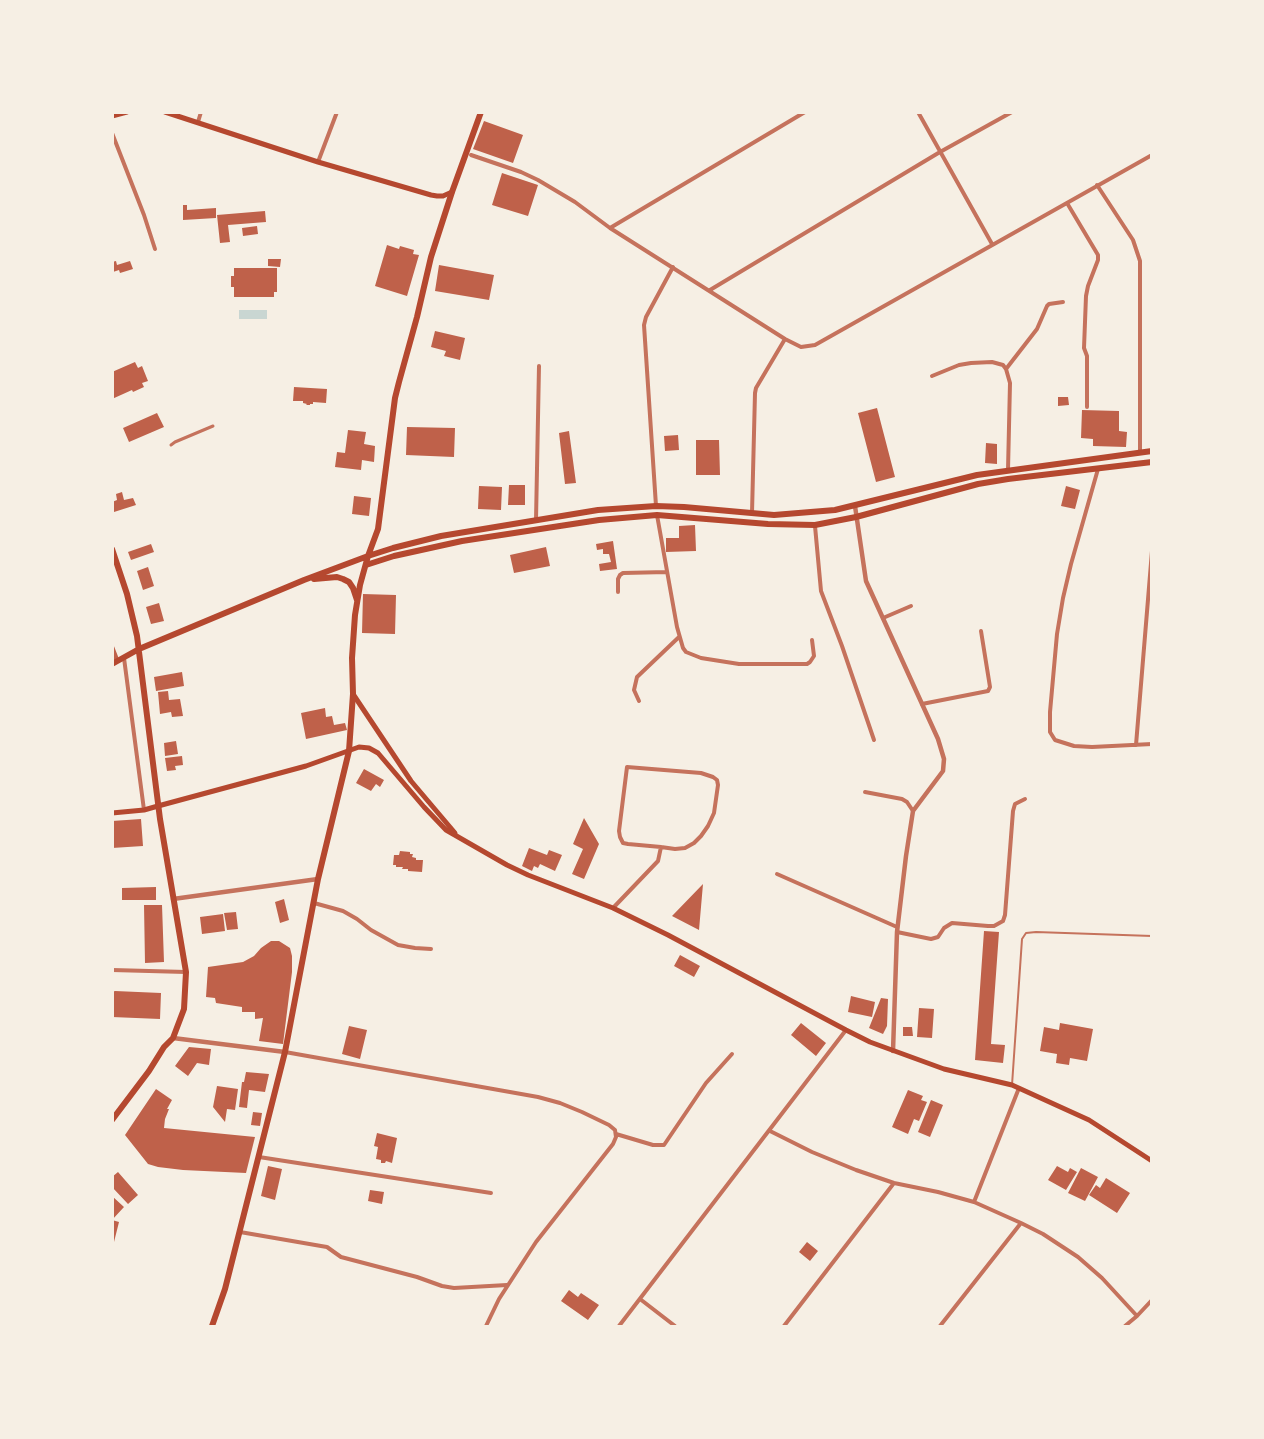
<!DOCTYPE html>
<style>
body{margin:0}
#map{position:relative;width:1264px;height:1439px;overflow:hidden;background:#f6efe4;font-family:Quicksand,sans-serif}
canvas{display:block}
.frame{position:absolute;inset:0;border:114px solid #f6efe4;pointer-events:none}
</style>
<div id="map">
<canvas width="1264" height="1439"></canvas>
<div class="frame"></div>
</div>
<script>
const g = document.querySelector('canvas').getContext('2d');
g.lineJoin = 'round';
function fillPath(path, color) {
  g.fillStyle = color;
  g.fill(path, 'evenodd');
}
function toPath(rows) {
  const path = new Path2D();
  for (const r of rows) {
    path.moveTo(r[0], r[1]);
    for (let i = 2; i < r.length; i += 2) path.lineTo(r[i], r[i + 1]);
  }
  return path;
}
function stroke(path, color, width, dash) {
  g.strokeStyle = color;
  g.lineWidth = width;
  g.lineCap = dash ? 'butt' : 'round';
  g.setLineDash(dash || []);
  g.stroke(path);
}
fillPath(toPath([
 [239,310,267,310,267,319,239,319]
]), '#c9d6d2');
fillPath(toPath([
 [484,121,523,135,513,163,473,149],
 [502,173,538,185,528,216,492,205],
 [183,205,187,205,187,210,216,208,216,218,183,220],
 [265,211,266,222,228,225,230,242,220,243,217,215],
 [257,226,258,234,243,236,242,228],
 [387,245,399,249,400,246,414,250,413,254,419,255,407,296,375,286],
 [268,259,281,259,280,267,268,266],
 [116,261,117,265,130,261,133,269,120,273,119,270,113,272,112,262],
 [439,265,494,275,489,300,435,291],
 [234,268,277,268,277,292,274,292,274,297,234,297,234,287,231,287,231,276,234,276],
 [435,331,465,338,460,360,444,356,446,351,431,347],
 [135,362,138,368,142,366,148,381,142,383,144,387,133,392,132,390,112,399,112,372],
 [294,387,327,389,326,403,313,402,313,404,310,404,310,405,306,405,307,404,303,403,303,401,293,401],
 [1058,397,1068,397,1069,405,1058,406],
 [877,408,895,477,876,482,858,413],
 [1082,410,1119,411,1119,431,1127,432,1126,447,1093,446,1093,439,1081,438],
 [157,413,164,427,129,442,123,428],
 [407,427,455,428,454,457,406,455],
 [348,430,366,432,364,444,375,446,374,462,362,460,361,470,335,467,337,452,345,453],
 [569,431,576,483,565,484,559,433],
 [678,435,679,450,665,451,664,436],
 [696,440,719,440,720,475,696,475],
 [986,443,997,444,997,464,985,463],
 [509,485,525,485,525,505,508,505],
 [479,486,502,487,501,510,478,509],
 [1066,486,1080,490,1075,509,1061,506],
 [122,492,124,500,133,498,136,505,114,512,112,502,117,500,116,494],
 [354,496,371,498,369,516,352,514],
 [695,525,696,551,666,552,666,538,679,538,679,526],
 [613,541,617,569,600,571,599,564,611,562,609,554,603,554,603,549,597,550,596,544],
 [151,544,154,552,131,560,128,552],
 [546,547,550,566,514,573,510,555],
 [148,567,154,586,143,590,137,571],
 [363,594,396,595,395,634,362,633],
 [159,603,164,621,151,624,146,607],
 [112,641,119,659,112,661],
 [182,672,184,686,156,691,154,677],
 [168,691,169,700,180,699,183,716,172,717,171,712,160,714,158,692],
 [325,708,326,717,332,716,334,725,345,723,347,730,306,739,301,713],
 [176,741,178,754,165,756,164,743],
 [182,756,183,765,175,766,176,770,167,771,165,758],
 [364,769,384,780,380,787,376,784,371,791,356,783],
 [584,818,599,844,584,879,572,874,583,849,573,844],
 [141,819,143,846,112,848,112,821],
 [529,848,547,855,549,850,562,855,555,871,540,864,538,868,534,866,532,871,522,866],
 [400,851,410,852,410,854,413,854,412,857,416,858,416,860,423,860,422,872,408,871,408,869,402,869,403,867,396,867,396,865,393,865,394,855,399,855],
 [703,884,699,930,672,916],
 [156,887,156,900,122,900,122,888],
 [284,899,289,920,280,923,275,902],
 [144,905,162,905,164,962,145,963],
 [236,912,238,929,227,930,224,913],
 [223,914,225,931,202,934,200,917],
 [984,931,999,932,991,1044,1005,1045,1003,1063,975,1060],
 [271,941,279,941,290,948,292,956,292,972,283,1044,259,1041,263,1018,255,1019,255,1012,242,1012,242,1007,216,1003,215,998,206,997,208,967,243,962,254,956,261,948],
 [680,955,700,966,694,977,674,966],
 [115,991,161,993,160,1019,112,1017,112,992],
 [851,996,875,1002,872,1017,848,1012],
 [881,998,888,999,887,1026,883,1034,869,1028],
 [919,1008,934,1009,932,1038,917,1037],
 [801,1023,826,1043,816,1056,791,1035],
 [1060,1023,1093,1029,1087,1061,1070,1058,1069,1065,1056,1063,1057,1054,1040,1051,1044,1027,1059,1030],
 [349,1026,367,1030,360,1059,342,1054],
 [903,1027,912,1027,913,1036,903,1036],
 [189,1047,211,1049,209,1065,197,1063,188,1076,175,1066],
 [246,1072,269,1074,265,1092,249,1090,247,1108,239,1107,242,1082,244,1082],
 [217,1086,238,1089,235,1110,227,1109,225,1122,213,1107],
 [156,1089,172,1100,167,1109,169,1109,165,1119,164,1128,255,1137,246,1173,183,1170,158,1167,148,1164,125,1135],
 [908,1090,923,1096,921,1100,927,1102,919,1121,914,1119,908,1134,892,1127],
 [931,1100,943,1105,930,1137,918,1132],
 [253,1112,262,1113,260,1126,251,1125],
 [377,1133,397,1138,392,1163,386,1161,385,1163,381,1163,381,1160,376,1159,378,1147,374,1146],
 [268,1166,282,1169,275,1200,261,1196],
 [1057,1166,1068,1172,1070,1168,1077,1172,1066,1190,1048,1180],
 [1081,1168,1098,1177,1085,1201,1068,1193],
 [118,1172,138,1195,128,1204,112,1187,112,1177],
 [1106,1178,1130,1193,1117,1213,1089,1195,1096,1185,1100,1188],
 [370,1190,384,1192,382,1204,368,1201],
 [112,1196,124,1207,112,1220],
 [112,1220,119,1222,113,1246,112,1246],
 [807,1242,818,1251,810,1261,799,1252],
 [569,1290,578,1297,581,1293,599,1305,588,1320,561,1301]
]), '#bf614a');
stroke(toPath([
 [1012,1085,1022,939,1026,933,1036,932,1152,936]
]), '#c5725c', 2);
stroke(toPath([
 [171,445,175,442,213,426]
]), '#c5725c', 3);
stroke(toPath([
 [918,112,992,244],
 [198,122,201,112],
 [112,133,144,215,155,249],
 [471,155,521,172,538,180,575,202,610,228,785,339,801,347,815,345,1152,155],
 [318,162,337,112],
 [1097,185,1133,240,1140,261,1140,452],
 [1067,203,1098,255,1098,260,1088,286,1086,296,1084,348,1087,356,1087,407],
 [610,228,805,112],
 [710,290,940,152,1012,112],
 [1006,369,1037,329,1047,306,1049,304,1063,302],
 [932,376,959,365,971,363,992,362,1003,365,1006,369,1010,383,1008,470],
 [1098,469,1071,564,1063,598,1057,634,1050,712,1050,732,1055,740,1074,746,1092,747,1152,744],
 [656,506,644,325,646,317,673,267],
 [752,513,755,393,756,388,785,339],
 [657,515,677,627,683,648,686,652,701,658,739,664,807,664,810,662,814,656,812,640],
 [536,520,539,366],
 [815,526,821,591,842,646,874,740],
 [618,592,618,579,620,575,623,573,667,572],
 [883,618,911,606],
 [124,658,144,810],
 [639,701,634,690,637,677,679,637],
 [922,704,988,691,990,687,981,631],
 [1136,745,1152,551],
 [865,792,902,799,907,802,913,811],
 [777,874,897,927],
 [314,903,343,911,357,919,371,930,398,945,415,948,431,949],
 [613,908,658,861,661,847,628,844,623,843,620,837,619,831,627,767,701,773,713,777,717,780,718,785,714,813,708,826,701,836,694,843,685,848,675,849,661,847],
 [897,932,931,939,938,937,944,928,952,923,988,926,994,926,1003,921,1005,915,1013,811,1015,804,1025,799],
 [112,970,186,972],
 [285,1052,538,1097,560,1103,582,1112,609,1125,615,1130,616,1137,613,1144,536,1242,499,1299,486,1326],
 [770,1131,812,1152,856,1170,894,1183,938,1192,974,1202,1021,1223,1043,1234,1078,1257,1102,1278,1137,1316],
 [616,1134,653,1145,664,1145,706,1083,732,1054],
 [259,1157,491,1193],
 [974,1202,1019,1088],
 [240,1232,321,1246,327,1247,341,1257,417,1277,442,1286,454,1288,507,1285],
 [640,1299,675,1326],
 [619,1326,846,1030],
 [784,1326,894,1183],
 [940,1326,1021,1223],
 [1125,1326,1137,1316,1152,1300]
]), '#c5725c', 4);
stroke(toPath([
 [855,506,866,581,938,739,944,759,943,771,913,811,906,856,897,932,893,1051],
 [173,899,318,879],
 [173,1038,285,1052]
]), '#c5725c', 4.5);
stroke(toPath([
 [165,112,318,162,431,195,437,196,443,196,452,192],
 [112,116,127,112],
 [353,694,411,781,455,833],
 [112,813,144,810,158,806,306,766,359,747,369,748,378,753,424,807,446,830,507,865,528,875,613,908,668,935,846,1030,870,1042,944,1069,1012,1085,1089,1120,1152,1161]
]), '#b5482f', 5);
stroke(toPath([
 [112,549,127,594,137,636,160,819,186,972,184,1009,173,1038,164,1047,149,1071,112,1120],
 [366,565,394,556,462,541,599,520,657,515,768,524,815,525,856,517,978,484,1008,479,1152,462],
 [314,579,337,577,343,579,349,582,353,588,357,600],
 [112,664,139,649,304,580,368,556,393,548,441,536,598,510,656,506,684,507,774,515,835,510,977,475,1152,451],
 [212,1326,225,1289,285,1052,318,879,349,751,353,694,352,658,355,615,360,585,368,556,378,529,395,398,399,382,417,317,431,257,452,192,481,112]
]), '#b5482f', 6);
</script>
